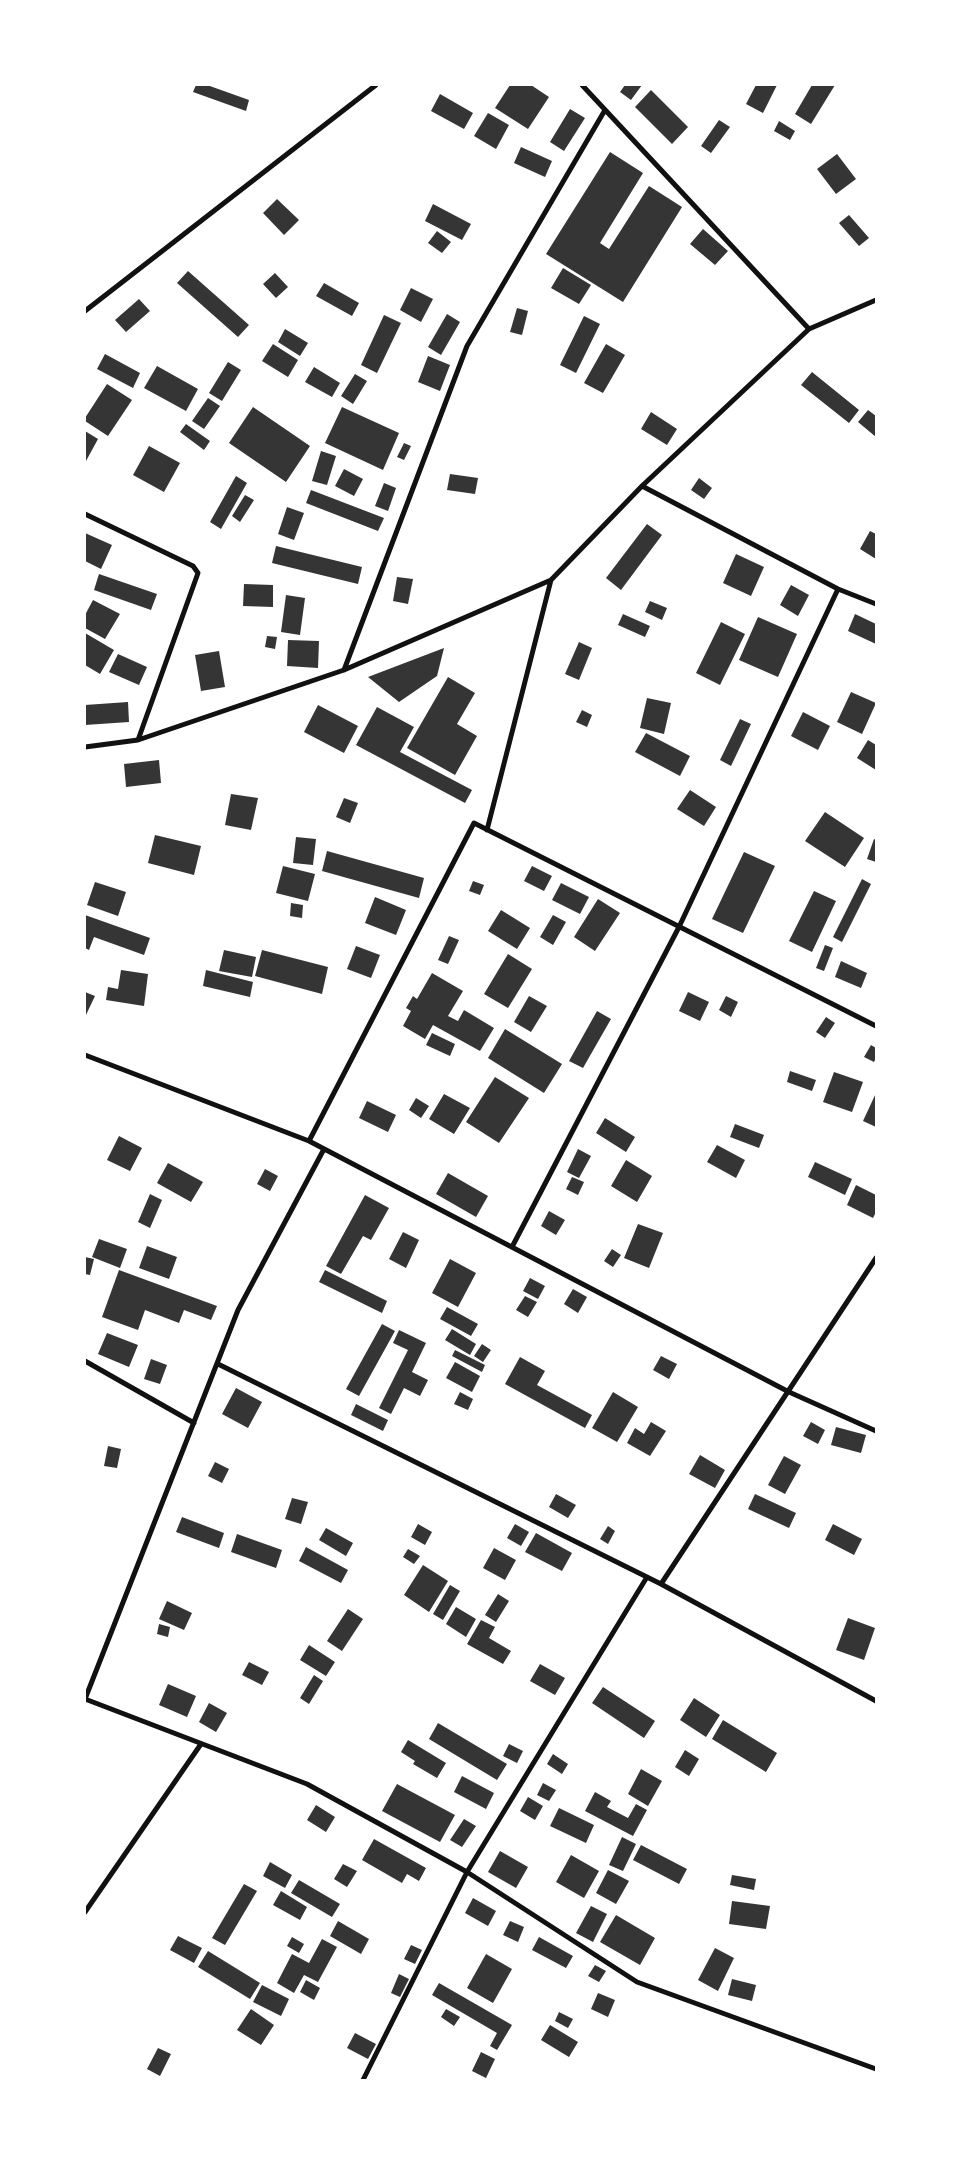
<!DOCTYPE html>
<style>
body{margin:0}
#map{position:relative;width:961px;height:2165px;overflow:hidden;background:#fff;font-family:Quicksand,sans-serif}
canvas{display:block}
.frame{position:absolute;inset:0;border:86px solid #fff;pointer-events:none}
</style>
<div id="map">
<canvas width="961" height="2165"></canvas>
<div class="frame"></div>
</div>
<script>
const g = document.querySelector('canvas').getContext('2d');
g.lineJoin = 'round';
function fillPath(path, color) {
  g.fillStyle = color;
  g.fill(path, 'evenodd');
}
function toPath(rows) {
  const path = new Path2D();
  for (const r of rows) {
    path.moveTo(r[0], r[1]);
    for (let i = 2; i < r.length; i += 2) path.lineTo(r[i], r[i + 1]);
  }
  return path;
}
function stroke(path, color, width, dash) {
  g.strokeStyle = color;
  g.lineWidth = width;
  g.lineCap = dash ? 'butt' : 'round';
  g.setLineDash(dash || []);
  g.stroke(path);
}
fillPath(toPath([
 [196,85,207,85,249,100,246,111,193,92],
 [510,85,531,85,549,97,528,129,495,108],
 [625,85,642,85,631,100,620,92],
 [756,85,777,85,763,113,746,104],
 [812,85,835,85,811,124,795,114],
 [651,90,688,127,672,144,635,107],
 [440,94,473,113,464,129,431,111],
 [570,109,585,118,564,151,550,142],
 [488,113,509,125,496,149,474,136],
 [719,120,730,127,711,153,701,146],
 [779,121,795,131,790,140,774,131],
 [521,147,552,161,545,177,514,163],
 [610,152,643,173,600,243,609,249,649,186,682,207,623,302,546,254],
 [837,154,856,179,836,194,817,169],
 [277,199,299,220,284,235,263,213],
 [433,204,471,224,462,240,425,221],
 [849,215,869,238,859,246,839,223],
 [703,229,728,251,715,265,690,244],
 [437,231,451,242,442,253,428,243],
 [563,268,591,285,579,304,551,288],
 [188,271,249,325,238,337,177,283],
 [275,273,288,287,276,298,263,284],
 [324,283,359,303,352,316,316,296],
 [411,288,433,299,421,322,400,310],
 [139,299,150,311,126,332,115,320],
 [517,308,528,311,522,335,510,332],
 [447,314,460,322,441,355,428,347],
 [384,315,401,323,377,373,361,365],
 [584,316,600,324,576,373,560,365],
 [285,329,308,343,300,356,278,342],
 [273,344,298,360,288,377,262,361],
 [606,344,625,355,603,393,584,383],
 [105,354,140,373,133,388,97,369],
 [428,356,450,365,440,391,418,382],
 [228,362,241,370,222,401,209,393],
 [157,366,198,389,186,411,144,388],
 [314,367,340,383,332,397,305,382],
 [812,372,859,410,849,423,801,385],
 [355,374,367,381,353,404,341,396],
 [107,384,132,400,108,436,85,421,85,418],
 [208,398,220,406,204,429,192,421],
 [253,407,310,446,286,482,229,443],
 [342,407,399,433,383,470,325,443],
 [868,410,876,416,876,437,858,422],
 [651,412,677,429,667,445,641,429],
 [186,424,210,441,204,450,180,432],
 [85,431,98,439,86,461,85,460],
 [404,443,411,446,404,460,397,457],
 [149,446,180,463,164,492,133,475],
 [321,451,336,456,327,485,312,481],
 [344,469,363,479,354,496,335,486],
 [450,474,478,478,475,494,447,490],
 [236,476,247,483,221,529,210,522],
 [699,478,712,488,704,499,691,490],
 [384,483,396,488,388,511,375,506],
 [311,490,384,518,378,531,306,503],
 [245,495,254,500,240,522,232,516],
 [287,507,304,513,294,540,278,534],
 [647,524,662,535,621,590,606,578],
 [870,531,876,534,876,559,860,549],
 [85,533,112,545,101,569,85,561],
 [276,546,362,567,358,584,272,563],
 [736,554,764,567,751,596,723,583],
 [99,574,157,594,151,610,94,590],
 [397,577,413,579,408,604,393,601],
 [244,584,273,585,273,607,243,606],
 [791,585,809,595,798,616,780,605],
 [286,595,305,598,300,635,281,632],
 [93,600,120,614,105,639,85,628,85,615],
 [650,601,667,608,662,620,645,612],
 [623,614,650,626,645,637,618,625],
 [855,614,876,624,876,644,848,631],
 [758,617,797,634,778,677,739,660],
 [721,622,745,634,720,685,696,673],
 [85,633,114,650,100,674,85,665],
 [267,636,277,637,275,649,265,647],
 [288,640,319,641,318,668,287,666],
 [579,642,592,648,579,680,565,674],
 [444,648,437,676,399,702,368,677],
 [219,651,225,687,201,691,195,655],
 [118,654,147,667,139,685,109,672],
 [448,677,475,693,457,724,477,736,455,775,407,748],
 [851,692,876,703,862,734,837,722],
 [647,698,671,703,664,734,640,728],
 [128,702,129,722,85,725,85,705],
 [318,705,358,726,344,753,304,732],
 [377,707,414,727,400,752,472,790,465,803,356,745],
 [582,710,592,715,587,727,576,722],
 [803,712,830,726,818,750,791,736],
 [740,719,751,724,731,766,720,760],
 [646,733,690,756,680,776,635,752],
 [868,740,876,745,876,770,857,758],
 [159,760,161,783,126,787,124,764],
 [690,790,716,807,704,826,677,809],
 [231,794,258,798,251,830,225,825],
 [344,798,358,803,350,823,336,817],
 [825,812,864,838,845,867,805,841],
 [155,835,201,846,194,875,148,863],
 [296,837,316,839,313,865,293,863],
 [874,839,876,840,876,862,867,859],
 [327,851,424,878,419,898,322,871],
 [744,852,775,866,743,933,712,919],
 [283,866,315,874,308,901,276,893],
 [532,866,552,876,544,891,524,881],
 [862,879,871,884,842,942,833,937],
 [473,881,484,885,480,895,469,891],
 [95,882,126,892,118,916,87,905],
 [561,883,589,897,580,914,552,900],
 [814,891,836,901,812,952,789,941],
 [375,897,406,910,396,935,365,923],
 [598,899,620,913,595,951,574,937],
 [291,903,303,905,302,918,290,916],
 [501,910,530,928,517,949,488,931],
 [85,915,150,938,144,955,94,937,89,950,85,948],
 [553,915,566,922,553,945,540,937],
 [449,936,459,940,448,964,438,960],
 [825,945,833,948,824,971,816,968],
 [356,946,380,955,371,978,347,969],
 [224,950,256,957,252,977,219,971],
 [262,950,328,967,322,994,255,976],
 [508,954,532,969,508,1008,484,994],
 [841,961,867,973,861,988,835,977],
 [121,970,148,974,144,1006,106,1000,108,987,118,989],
 [206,970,253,982,250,997,203,986],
 [432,973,463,991,448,1016,458,1021,464,1010,494,1028,480,1051,433,1025,425,1039,403,1026,411,1011,406,1008,413,996,417,999],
 [85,992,95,996,85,1017],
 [688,992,709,1002,700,1021,679,1011],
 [529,996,547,1006,531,1032,514,1022],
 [726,996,738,1002,731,1017,719,1010],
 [597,1011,611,1019,583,1068,569,1061],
 [826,1017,835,1023,825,1038,816,1032],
 [505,1029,562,1064,544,1093,488,1058],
 [432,1033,455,1044,450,1056,426,1045],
 [871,1045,876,1048,876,1058,874,1062,864,1057],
 [790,1071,816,1080,812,1091,787,1082],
 [834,1072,863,1082,852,1112,823,1102],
 [495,1077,529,1098,499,1143,466,1122],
 [876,1093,876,1127,863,1121],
 [444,1094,470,1108,454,1134,429,1119],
 [416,1098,429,1106,421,1118,409,1110],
 [367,1101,396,1115,388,1132,359,1118],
 [605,1118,635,1137,626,1152,596,1133],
 [735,1124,764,1135,759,1148,730,1137],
 [119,1136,142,1148,130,1171,107,1160],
 [717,1145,745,1160,736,1178,707,1162],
 [578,1149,591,1156,579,1178,567,1172],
 [626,1160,652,1176,637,1202,611,1186],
 [815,1162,852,1179,845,1195,808,1177],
 [168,1163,203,1182,191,1202,157,1183],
 [265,1169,278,1176,270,1191,257,1184],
 [448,1173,488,1196,476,1217,436,1194],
 [572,1177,584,1182,578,1195,566,1189],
 [856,1185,876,1195,876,1212,873,1218,847,1205],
 [150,1194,162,1200,150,1228,138,1222],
 [365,1195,389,1208,371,1240,363,1236,341,1274,326,1266],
 [549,1211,565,1220,556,1235,541,1226],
 [638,1224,663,1233,649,1268,624,1258],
 [403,1232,419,1240,406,1268,389,1259],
 [99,1239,127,1249,120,1268,92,1257],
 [147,1246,177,1257,169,1279,139,1268],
 [612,1249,621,1255,613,1267,604,1261],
 [85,1257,94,1259,90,1275,85,1274],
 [450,1259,476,1273,458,1307,432,1293],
 [119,1270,217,1306,211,1320,184,1310,179,1323,145,1310,138,1330,102,1317],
 [325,1270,387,1301,382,1313,319,1282],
 [530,1278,545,1286,538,1299,523,1291],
 [573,1289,587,1297,578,1313,564,1304],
 [525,1296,537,1302,528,1317,516,1310],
 [447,1307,478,1324,471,1336,440,1319],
 [382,1324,395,1331,359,1396,346,1389],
 [452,1329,476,1344,470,1355,445,1340],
 [399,1330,426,1343,412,1372,428,1380,420,1396,404,1388,391,1414,379,1408,408,1350,393,1343],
 [107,1333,138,1345,129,1367,98,1354],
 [482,1344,491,1350,483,1362,474,1356],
 [455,1350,485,1365,482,1372,452,1356],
 [661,1356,677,1364,669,1379,653,1370],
 [520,1357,545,1371,537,1385,592,1415,585,1428,505,1384],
 [151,1359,167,1365,160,1384,144,1379],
 [455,1362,480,1376,472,1392,446,1378],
 [236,1388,262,1402,248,1428,222,1414],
 [460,1392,473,1399,468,1410,454,1404],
 [613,1392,638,1407,617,1442,592,1428],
 [356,1404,388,1420,383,1431,351,1415],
 [651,1422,666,1431,650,1456,627,1443,635,1428,644,1434],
 [811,1422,825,1430,818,1444,803,1436],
 [836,1427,866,1435,861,1453,831,1445],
 [108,1446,121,1449,117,1468,104,1466],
 [700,1455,725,1470,715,1488,689,1474],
 [784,1456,801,1465,785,1494,768,1485],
 [215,1462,229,1469,222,1483,208,1476],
 [556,1494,576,1505,568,1518,549,1507],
 [755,1494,796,1513,789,1528,748,1509],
 [292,1498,308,1502,301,1524,285,1519],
 [182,1517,224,1533,219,1548,176,1532],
 [418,1524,432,1532,425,1545,411,1537],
 [515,1524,529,1532,521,1546,507,1538],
 [833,1524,862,1539,854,1555,825,1540],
 [608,1526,615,1531,608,1544,600,1539],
 [326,1528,353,1543,346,1556,319,1540],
 [536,1533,572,1553,562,1571,525,1552],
 [237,1534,282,1550,276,1568,231,1552],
 [306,1547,348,1570,341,1583,299,1561],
 [494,1548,516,1560,505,1580,483,1568],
 [408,1549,420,1556,414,1564,403,1557],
 [423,1565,448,1581,429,1612,404,1595],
 [450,1585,460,1591,443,1620,433,1614],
 [498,1594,509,1601,496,1622,485,1615],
 [167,1601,192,1613,184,1630,159,1619],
 [456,1607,476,1619,466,1637,446,1624],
 [348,1609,363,1619,342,1651,327,1641],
 [848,1618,875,1628,864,1660,836,1650],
 [481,1620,495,1627,489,1638,511,1651,503,1664,467,1644],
 [159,1624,170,1627,168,1637,157,1634],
 [309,1645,335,1662,326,1676,300,1660],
 [249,1662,269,1672,262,1685,242,1675],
 [540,1664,565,1678,555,1695,530,1681],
 [314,1675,323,1681,309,1704,300,1698],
 [168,1684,196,1696,187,1717,159,1705],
 [603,1687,655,1721,644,1738,592,1703],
 [694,1698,720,1715,706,1737,680,1720],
 [209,1703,227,1713,216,1732,199,1722],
 [723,1720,777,1753,766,1772,712,1739],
 [438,1723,507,1764,497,1780,429,1739],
 [408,1740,446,1763,437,1778,413,1764,415,1761,401,1752],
 [509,1744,523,1751,517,1763,503,1756],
 [685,1750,699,1759,689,1776,675,1767],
 [553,1754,568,1764,562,1774,547,1764],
 [641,1769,662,1781,648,1806,628,1794],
 [462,1776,494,1793,486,1809,454,1792],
 [543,1783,556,1790,549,1801,537,1795],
 [397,1784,455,1815,440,1842,382,1811],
 [595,1792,611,1801,607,1807,628,1818,636,1804,647,1810,633,1836,585,1811],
 [528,1797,543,1806,535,1820,520,1811],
 [316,1805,335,1817,326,1832,307,1820],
 [559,1808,594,1825,586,1843,550,1826],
 [464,1819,476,1826,462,1847,450,1840],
 [622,1837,636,1844,623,1871,609,1865],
 [374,1839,426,1868,419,1881,407,1874,402,1883,362,1860],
 [641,1845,687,1869,679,1884,633,1860],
 [500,1851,528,1867,516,1888,488,1872],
 [571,1855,599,1871,584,1898,556,1882],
 [270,1862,292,1875,285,1888,263,1876],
 [343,1864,357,1871,347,1887,334,1879],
 [608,1870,629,1881,616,1904,596,1893],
 [732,1875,756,1879,754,1890,730,1885],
 [299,1880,340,1904,332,1917,291,1893],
 [244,1884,257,1891,225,1945,212,1938],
 [281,1891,307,1907,300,1920,273,1905],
 [473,1898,496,1911,488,1926,465,1913],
 [732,1901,770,1906,766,1929,729,1924],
 [591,1906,607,1914,593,1942,576,1933],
 [616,1915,655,1938,640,1965,600,1942],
 [338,1921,369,1939,361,1954,330,1936],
 [510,1921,524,1927,518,1942,503,1935],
 [178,1936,202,1948,194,1963,170,1950],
 [292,1937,304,1944,299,1953,287,1946],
 [539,1937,573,1956,566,1968,532,1950],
 [322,1939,337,1947,318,1982,304,1975,294,1993,277,1983,292,1954,309,1963],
 [411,1945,422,1950,415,1964,404,1959],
 [715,1948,734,1958,718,1991,698,1980],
 [208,1951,260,1983,250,1999,198,1967],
 [486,1954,512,1969,493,2003,467,1988],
 [595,1965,606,1971,599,1982,588,1976],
 [399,1974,409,1979,400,1997,391,1993],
 [732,1979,756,1985,752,2001,728,1995],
 [306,1980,320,1988,314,2000,300,1992],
 [439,1983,512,2025,497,2050,490,2046,497,2033,432,1995],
 [262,1985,289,1999,281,2016,253,2002],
 [598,1993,615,2000,608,2017,591,2009],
 [251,2009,274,2025,261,2045,237,2030],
 [446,2009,460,2017,454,2026,441,2017],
 [559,2012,573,2019,568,2028,555,2021],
 [550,2025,578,2042,569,2057,541,2040],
 [355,2033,376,2044,368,2059,347,2048],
 [158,2048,171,2054,160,2076,147,2069],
 [481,2052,495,2059,486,2078,472,2071]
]), '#353535');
stroke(toPath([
 [582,85,809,329],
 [85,311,376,85],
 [642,486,838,589,876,604],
 [85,514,193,566,198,573,138,740],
 [344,670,467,346,605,110],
 [85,747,138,740,344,670,551,580,642,486,809,329,876,300],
 [487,830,551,580],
 [876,1026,474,823,309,1141,789,1392,876,1431],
 [85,1055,309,1141],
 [324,1149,238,1310,85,1699,307,1784,467,1872,637,1982,876,2069],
 [512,1247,679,927,838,589],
 [85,1361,194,1423],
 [218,1364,661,1584,876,1701],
 [661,1584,876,1258],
 [85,1912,201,1744],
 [363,2080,467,1872,647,1577]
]), '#111', 5);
</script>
